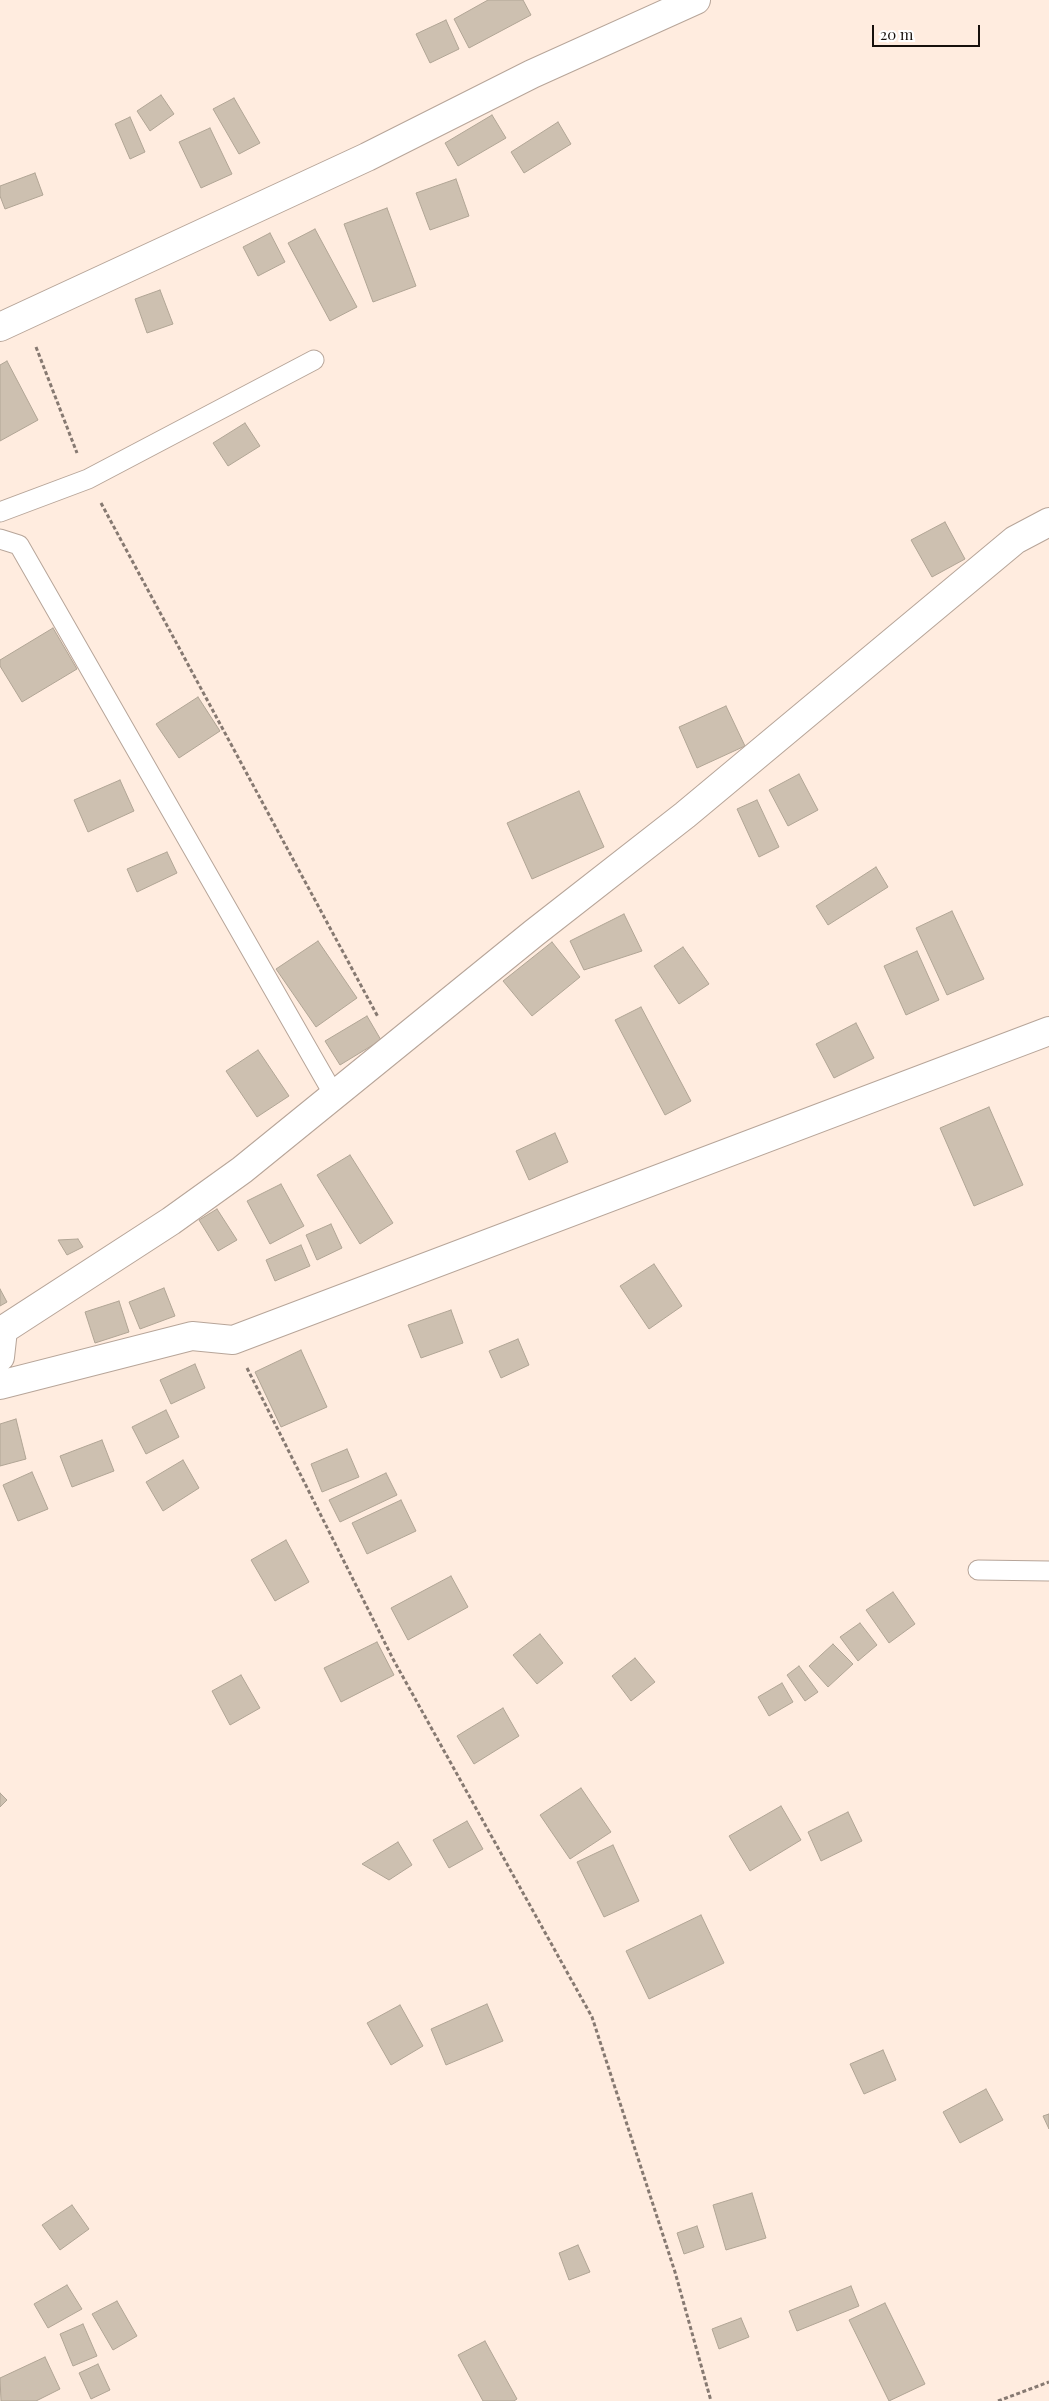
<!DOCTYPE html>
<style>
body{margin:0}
#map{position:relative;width:1049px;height:2401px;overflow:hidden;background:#ffecdf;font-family:"Playfair Display",serif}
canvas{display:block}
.scale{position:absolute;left:872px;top:25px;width:108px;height:22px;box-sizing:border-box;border:2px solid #17100c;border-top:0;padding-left:6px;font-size:15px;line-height:18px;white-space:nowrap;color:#17100c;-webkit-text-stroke:4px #fff;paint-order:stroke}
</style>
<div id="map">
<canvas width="1049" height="2401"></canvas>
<div class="scale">20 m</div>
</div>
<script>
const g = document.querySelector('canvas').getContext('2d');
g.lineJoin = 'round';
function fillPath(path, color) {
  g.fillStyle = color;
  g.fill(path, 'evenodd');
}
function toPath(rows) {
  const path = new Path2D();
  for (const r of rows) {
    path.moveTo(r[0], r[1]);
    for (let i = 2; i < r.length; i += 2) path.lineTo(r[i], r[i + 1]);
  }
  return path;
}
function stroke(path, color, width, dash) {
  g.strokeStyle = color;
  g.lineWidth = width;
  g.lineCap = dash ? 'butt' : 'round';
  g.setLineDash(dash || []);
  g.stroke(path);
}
const building = toPath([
 [488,0,523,0,531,15,469,48,454,19,488,0],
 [446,20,459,49,430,63,416,34,446,20],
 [161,95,174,114,150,131,137,111,161,95],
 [234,98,260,143,239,154,213,109,234,98],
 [492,115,506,138,458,166,445,143,492,115],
 [130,117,145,152,130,159,115,124,130,117],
 [558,122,571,144,524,173,511,152,558,122],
 [210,128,232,174,201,188,179,142,210,128],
 [35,173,43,195,5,209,0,196,0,186,35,173],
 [456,179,469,216,430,230,416,193,456,179],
 [387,208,416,286,373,302,344,224,387,208],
 [315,229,357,307,330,321,288,243,315,229],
 [270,233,285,262,258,276,243,247,270,233],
 [160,290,173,324,147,333,135,299,160,290],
 [7,361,38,420,0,441,0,365,7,361],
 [245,423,260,446,228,466,213,443,245,423],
 [945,522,965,559,932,577,911,540,945,522],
 [53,628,77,669,22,702,0,666,0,660,53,628],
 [198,697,220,731,179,758,156,724,198,697],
 [726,706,745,746,697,768,679,727,726,706],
 [799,774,818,810,788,826,769,790,799,774],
 [120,780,134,811,88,832,74,800,120,780],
 [579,791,604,847,532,879,507,823,579,791],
 [757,800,779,847,759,857,737,809,757,800],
 [167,852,177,873,137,892,127,869,167,852],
 [876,867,888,887,828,925,816,906,876,867],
 [952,911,984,979,947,995,916,928,952,911],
 [624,914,642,951,584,970,570,941,624,914],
 [318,941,357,998,316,1027,276,969,318,941],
 [552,942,580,977,532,1016,503,981,552,942],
 [683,947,709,984,679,1004,654,966,683,947],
 [917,951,939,1000,906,1015,884,966,917,951],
 [641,1007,691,1101,665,1115,615,1020,641,1007],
 [367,1016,381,1040,340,1065,325,1041,367,1016],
 [856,1023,874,1058,834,1078,816,1044,856,1023],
 [258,1050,289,1096,257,1117,226,1071,258,1050],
 [989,1107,1023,1185,974,1206,940,1128,989,1107],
 [555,1133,568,1162,529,1180,516,1151,555,1133],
 [350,1155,393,1223,360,1244,317,1175,350,1155],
 [281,1184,304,1226,270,1244,247,1201,281,1184],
 [217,1209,237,1240,218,1251,199,1220,217,1209],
 [331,1224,342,1248,317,1260,306,1235,331,1224],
 [78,1239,83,1247,67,1255,58,1240,78,1239],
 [301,1245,310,1266,275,1281,266,1260,301,1245],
 [654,1264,682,1306,649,1329,620,1286,654,1264],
 [164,1288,175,1316,140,1329,129,1302,164,1288],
 [0,1289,7,1302,0,1306,0,1289],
 [119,1301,129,1332,95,1343,85,1312,119,1301],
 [451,1310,463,1343,421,1358,408,1325,451,1310],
 [518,1339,529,1365,501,1378,489,1351,518,1339],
 [301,1350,327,1407,281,1427,255,1372,301,1350],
 [195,1364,205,1388,171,1404,160,1380,195,1364],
 [166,1410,179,1437,146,1454,132,1427,166,1410],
 [16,1419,26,1459,0,1466,0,1424,16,1419],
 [102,1440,114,1471,72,1487,60,1456,102,1440],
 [347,1449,359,1477,322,1492,311,1464,347,1449],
 [183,1460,199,1488,163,1511,146,1482,183,1460],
 [32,1472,48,1509,18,1521,3,1485,32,1472],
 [386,1473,397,1495,340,1522,329,1500,386,1473],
 [401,1500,416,1531,367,1554,352,1523,401,1500],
 [286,1540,309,1582,275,1601,251,1560,286,1540],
 [451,1576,468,1607,408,1640,391,1608,451,1576],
 [893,1592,915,1624,889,1643,866,1610,893,1592],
 [860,1623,877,1645,858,1661,840,1637,860,1623],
 [540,1634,563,1663,537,1684,513,1655,540,1634],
 [377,1642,394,1675,341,1702,324,1668,377,1642],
 [833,1644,853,1664,828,1687,809,1666,833,1644],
 [635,1658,655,1682,631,1701,612,1676,635,1658],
 [799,1666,818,1692,805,1701,787,1675,799,1666],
 [241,1675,260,1708,230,1725,212,1691,241,1675],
 [782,1683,793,1702,769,1716,758,1697,782,1683],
 [503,1708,519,1736,474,1764,457,1736,503,1708],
 [581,1788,611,1832,570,1859,540,1815,581,1788],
 [0,1793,7,1800,0,1807,0,1793],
 [781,1806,801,1840,750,1871,729,1836,781,1806],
 [848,1812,862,1841,821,1861,808,1832,848,1812],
 [467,1821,483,1849,449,1868,433,1840,467,1821],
 [398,1842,412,1865,389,1880,362,1864,398,1842],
 [613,1845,639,1901,604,1917,577,1862,613,1845],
 [701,1915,724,1963,649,1999,626,1951,701,1915],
 [487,2004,503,2041,446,2065,431,2029,487,2004],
 [400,2005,423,2046,391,2065,367,2023,400,2005],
 [883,2050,896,2080,864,2094,850,2064,883,2050],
 [986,2089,1003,2120,960,2143,943,2112,986,2089],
 [1049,2114,1049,2129,1043,2116,1049,2114],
 [752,2193,766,2238,726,2250,713,2205,752,2193],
 [72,2205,89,2229,60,2250,42,2225,72,2205],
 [697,2226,704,2247,684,2254,677,2233,697,2226],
 [578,2245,590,2272,569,2280,559,2253,578,2245],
 [67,2285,82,2309,48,2328,34,2304,67,2285],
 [851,2286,859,2306,797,2331,789,2311,851,2286],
 [117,2301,137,2336,113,2350,92,2314,117,2301],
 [885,2303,925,2384,889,2401,849,2320,885,2303],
 [741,2318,749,2337,719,2349,712,2329,741,2318],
 [83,2324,97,2356,73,2366,60,2334,83,2324],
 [485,2341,517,2399,514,2401,483,2401,458,2355,485,2341],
 [45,2357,60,2389,36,2401,1,2401,0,2378,45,2357],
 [98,2364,110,2390,91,2399,79,2373,98,2364]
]);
fillPath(building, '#cdc0b0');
stroke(building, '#b1a595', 1);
const service = toPath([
 [0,512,88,479,314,360],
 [0,539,19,545,334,1095],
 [978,1570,1049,1571]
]);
const minor = toPath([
 [0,327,367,157,532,74,696,0],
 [0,1357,3,1330,171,1221,242,1170,534,933,685,815,1015,540,1049,522],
 [0,1385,192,1336,233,1340,1049,1031]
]);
stroke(service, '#b7a599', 21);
stroke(minor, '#b7a599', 30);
stroke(toPath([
 [36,347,77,453],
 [101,503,378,1017],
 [247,1368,393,1659,592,2017,675,2272,711,2401],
 [998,2401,1049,2382]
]), '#867971', 3, [4, 2.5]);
stroke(service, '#fff', 19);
stroke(minor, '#fff', 28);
</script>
